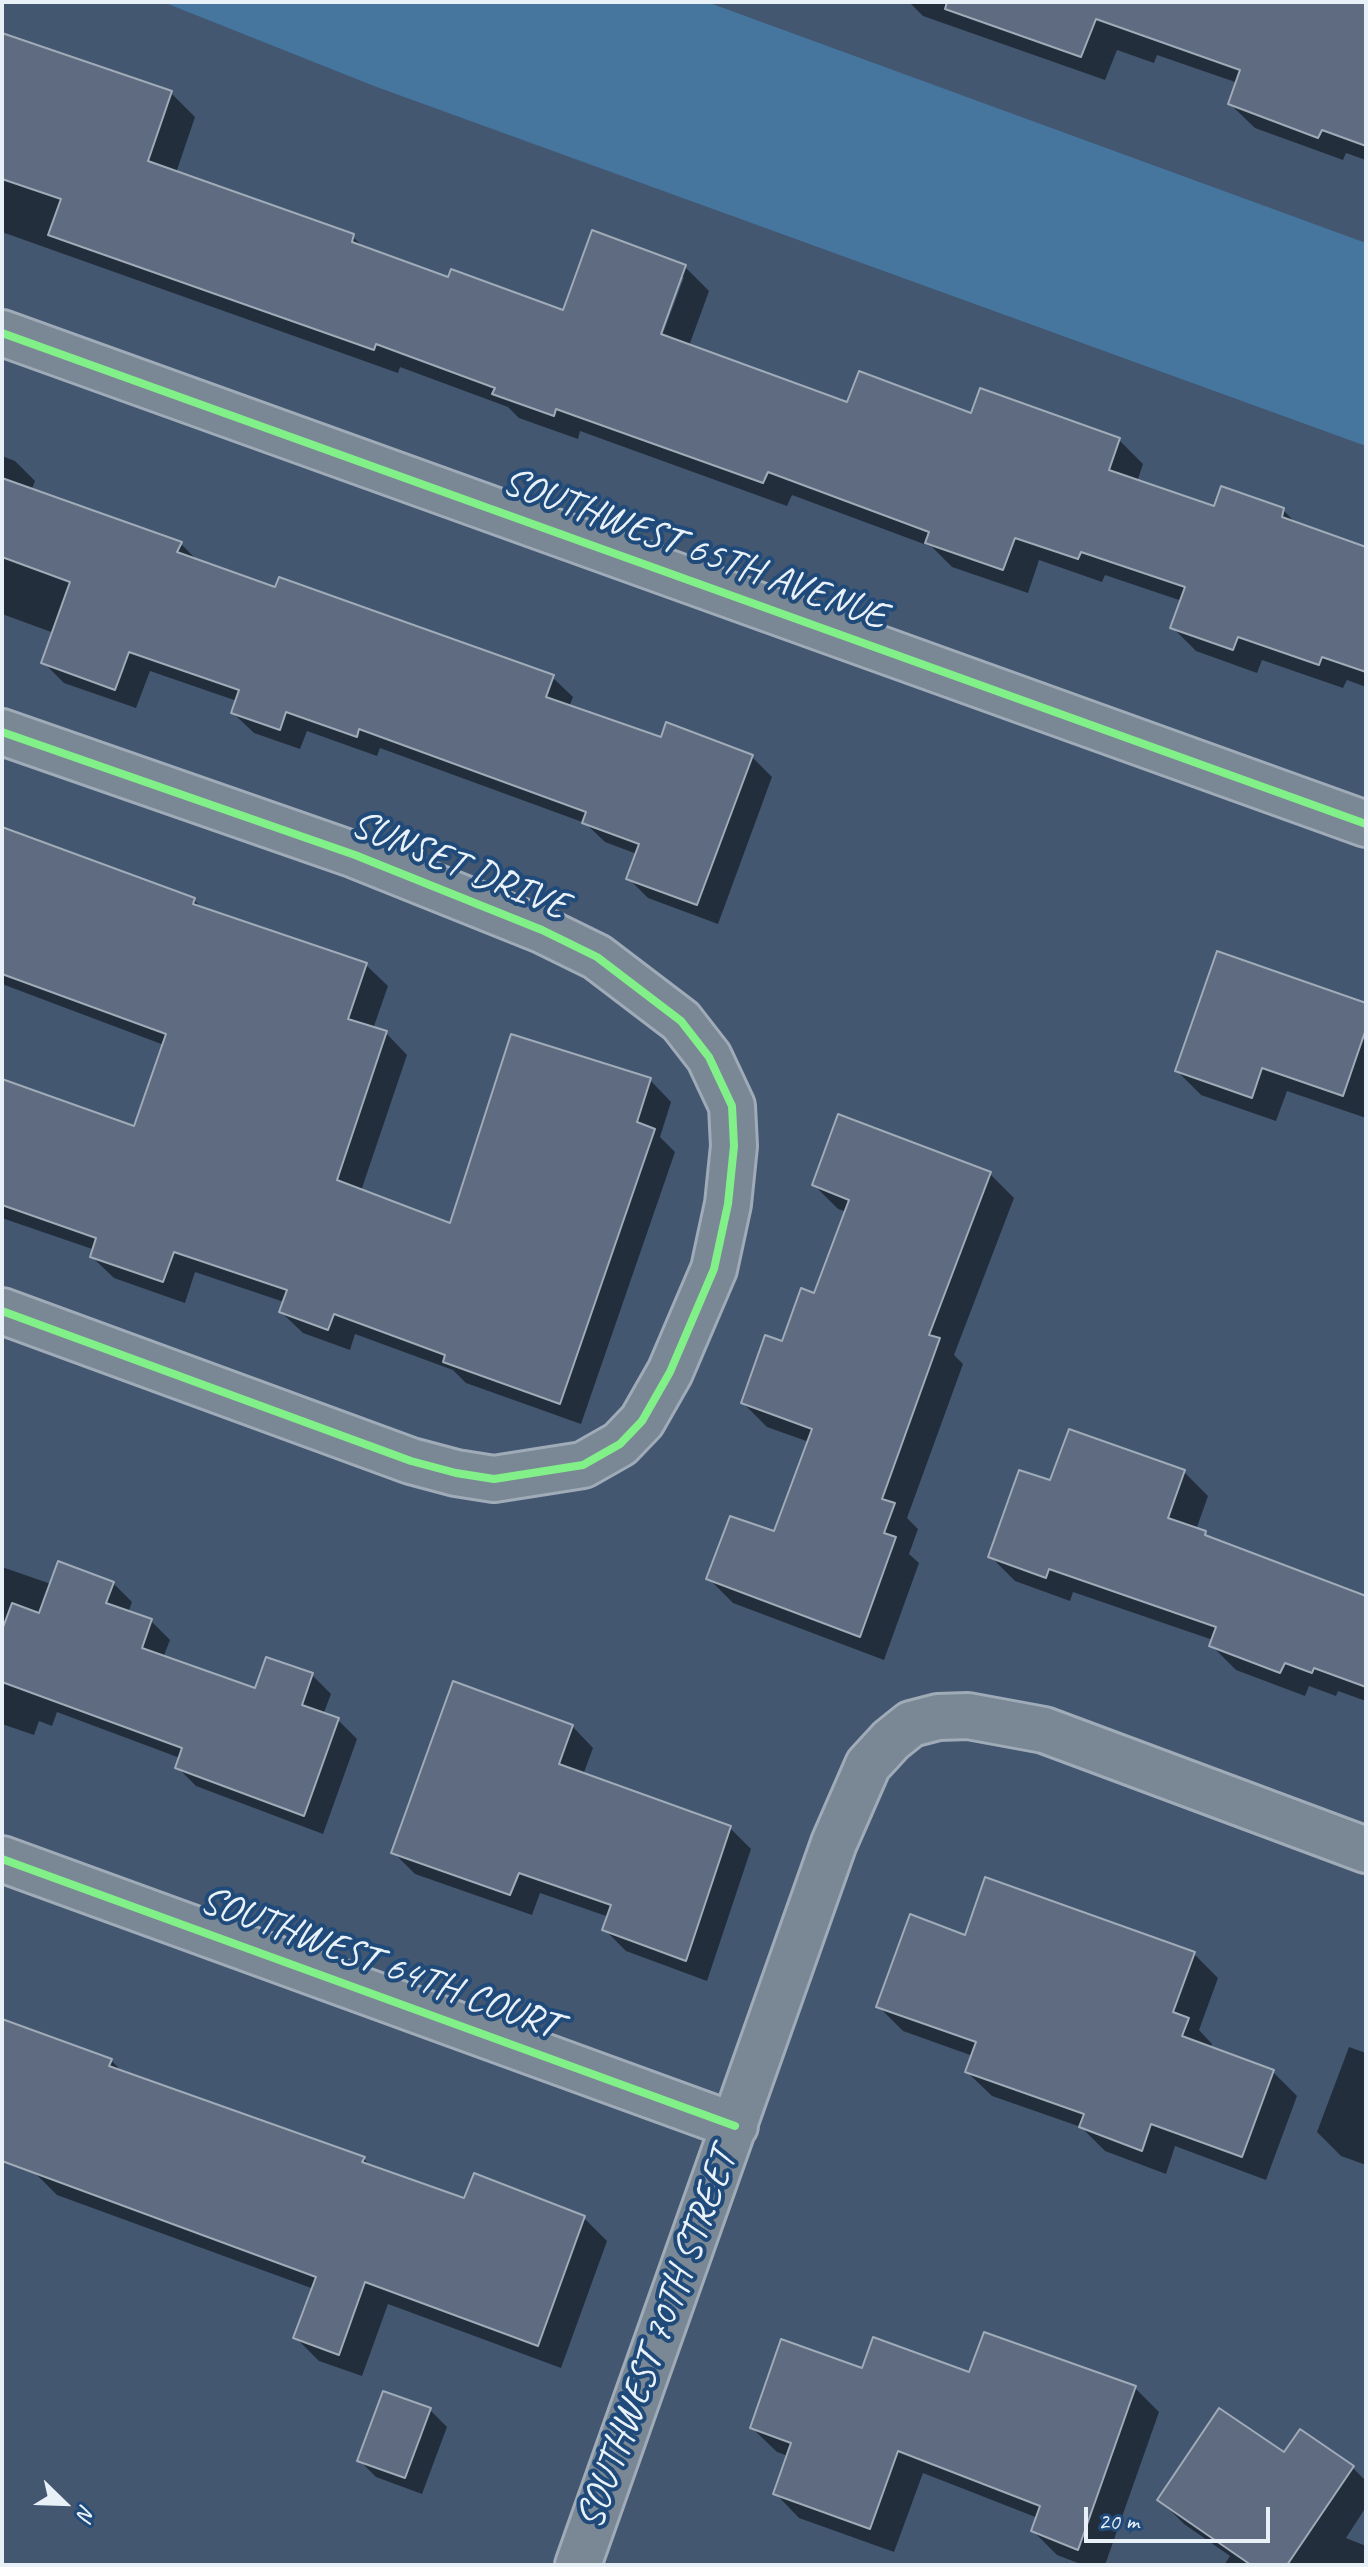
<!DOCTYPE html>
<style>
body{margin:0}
#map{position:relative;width:1368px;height:2567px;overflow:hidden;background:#435771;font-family:Caveat,sans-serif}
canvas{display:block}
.frame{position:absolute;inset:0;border:4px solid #e8f1f8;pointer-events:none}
.north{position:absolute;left:24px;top:2463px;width:80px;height:80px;-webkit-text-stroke:6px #1f4a7a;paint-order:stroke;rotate:113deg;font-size:22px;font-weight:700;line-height:32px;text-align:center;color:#e8f1f8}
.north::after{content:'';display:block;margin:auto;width:28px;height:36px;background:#e8f1f8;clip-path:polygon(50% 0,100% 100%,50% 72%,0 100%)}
.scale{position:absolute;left:1084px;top:2507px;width:186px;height:36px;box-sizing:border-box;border:4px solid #e8f1f8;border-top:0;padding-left:10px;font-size:24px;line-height:28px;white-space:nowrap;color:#e8f1f8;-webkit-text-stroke:6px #1f4a7a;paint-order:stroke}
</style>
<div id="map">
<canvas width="1368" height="2567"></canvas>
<div class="frame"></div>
<div class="north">N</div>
<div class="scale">20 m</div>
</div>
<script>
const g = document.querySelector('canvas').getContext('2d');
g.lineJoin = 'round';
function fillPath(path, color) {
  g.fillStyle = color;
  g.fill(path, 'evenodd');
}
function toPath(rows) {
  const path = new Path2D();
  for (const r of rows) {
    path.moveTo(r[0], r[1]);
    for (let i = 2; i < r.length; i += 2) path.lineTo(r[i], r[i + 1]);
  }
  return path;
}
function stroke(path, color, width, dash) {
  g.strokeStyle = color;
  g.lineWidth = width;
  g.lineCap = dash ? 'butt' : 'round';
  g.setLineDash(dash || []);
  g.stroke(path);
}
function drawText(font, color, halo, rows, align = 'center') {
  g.font = font + ' Caveat,sans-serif';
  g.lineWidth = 8;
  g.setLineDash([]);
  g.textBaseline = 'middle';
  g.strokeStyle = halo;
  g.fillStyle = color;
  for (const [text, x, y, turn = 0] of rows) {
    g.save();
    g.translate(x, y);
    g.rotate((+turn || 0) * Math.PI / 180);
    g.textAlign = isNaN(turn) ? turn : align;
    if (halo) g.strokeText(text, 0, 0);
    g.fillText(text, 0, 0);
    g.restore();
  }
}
fillPath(toPath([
 [163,2,707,2,1366,243,1366,446,374,86]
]), '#46759e');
fillPath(toPath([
 [909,2,1366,2,1366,160,1346,153,1343,160,1255,128,1230,104,1238,83,1157,55,1154,63,1117,50,1105,80,923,16],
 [2,35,171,93,195,117,176,173,352,236,365,249,449,280,564,313,685,267,709,291,689,346,848,405,972,415,1119,440,1143,464,1137,482,1215,508,1283,510,1297,524,1366,552,1366,687,1347,680,1343,688,1262,660,1257,673,1196,651,1172,627,1182,601,1105,575,1102,582,1039,560,1028,593,952,567,932,547,792,495,787,506,580,431,578,439,519,418,508,407,400,367,398,373,2,232],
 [680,277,684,277,659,344,655,342],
 [2,456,15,461,35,481,31,491,180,543,199,562,552,677,573,697,569,707,662,740,752,757,772,777,718,924,648,898,628,878,637,854,605,842,585,823,380,748,377,756,307,731,300,749,254,733,233,713,237,701,150,671,136,708,64,683,44,663,54,633,2,614],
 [2,829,194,900,205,911,366,965,388,986,373,1029,386,1033,407,1055,361,1191,451,1225,650,1080,671,1102,660,1137,675,1152,581,1424,466,1383,453,1370,355,1334,350,1350,303,1333,281,1312,284,1302,195,1272,185,1303,114,1278,92,1257,95,1250,2,1218,2,1081,136,1129,164,1045,2,984],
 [1366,1005,1366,1118,1287,1091,1276,1121,1201,1095,1177,1071],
 [839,1117,990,1174,1014,1198,954,1355,963,1364,907,1518,918,1529,909,1554,919,1563,884,1660,733,1603,709,1579,775,1534,809,1442,767,1427,743,1403,815,1296,847,1212,838,1209,814,1185],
 [1184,1472,1208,1496,1196,1530,1213,1540,1366,1596,1366,1701,1338,1691,1336,1696,1309,1686,1305,1696,1236,1670,1211,1645,1213,1640,1073,1592,1070,1601,1015,1581,991,1557,1052,1482],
 [2,1567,51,1584,113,1583,132,1602,128,1613,151,1621,170,1640,163,1658,256,1691,312,1675,331,1694,323,1715,338,1720,357,1739,323,1834,196,1786,177,1767,180,1758,57,1712,52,1726,39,1721,34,1735,2,1724],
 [572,1726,593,1748,583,1775,730,1828,751,1849,707,1981,626,1951,605,1930,609,1917,540,1893,532,1915,415,1874,394,1853],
 [966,1937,1194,1954,1218,1978,1199,2030,1212,2044,1210,2049,1273,2072,1297,2096,1266,2180,1175,2146,1166,2174,1105,2151,1081,2127,992,2096,967,2072,973,2056,903,2031,878,2006],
 [2,2021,111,2060,123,2073,364,2159,373,2168,466,2200,584,2218,607,2241,561,2368,388,2304,362,2376,319,2361,296,2338,314,2289,57,2195,34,2172,2,2133],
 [1349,2047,1366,2053,1366,2165,1341,2156,1317,2132],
 [863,2371,1135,2388,1159,2412,1105,2565,1083,2565,1057,2555,1033,2531,1038,2518,923,2473,894,2552,799,2518,775,2493,788,2456,777,2452,752,2428],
 [384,2393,430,2410,447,2427,422,2494,376,2477,359,2460],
 [1285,2455,1352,2467,1366,2481,1366,2507,1346,2538,1366,2546,1366,2565,1224,2565,1230,2556,1184,2524,1160,2500]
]), '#0007');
const building = toPath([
 [947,2,1366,2,1366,146,1322,130,1318,138,1228,104,1240,70,1096,19,1081,57,945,9,947,2],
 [2,33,172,91,148,161,354,234,352,242,448,277,451,269,563,310,592,230,686,265,661,334,847,402,859,371,971,413,980,388,1120,438,1109,470,1214,506,1221,486,1284,508,1282,517,1366,547,1366,672,1322,657,1319,665,1238,637,1233,650,1170,628,1185,587,1081,552,1078,559,1015,538,1003,570,925,543,929,532,768,472,763,483,556,409,554,416,492,394,495,388,376,344,374,350,48,235,61,199,2,179,2,33],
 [2,478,182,542,177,552,275,587,279,577,554,675,546,697,661,737,666,722,753,755,697,905,626,879,639,844,582,823,586,812,359,729,357,737,286,712,280,730,231,713,239,690,129,652,115,690,41,663,70,582,2,557,2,478],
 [2,827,195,898,193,904,367,963,348,1019,387,1031,337,1180,450,1223,511,1034,651,1078,637,1122,655,1129,560,1404,443,1362,445,1355,334,1314,328,1330,279,1312,287,1290,174,1252,163,1282,90,1257,96,1238,2,1205,2,1079,134,1126,166,1034,2,974,2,827],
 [1217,951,1366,1003,1366,1029,1343,1096,1262,1068,1252,1098,1175,1071,1217,951],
 [838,1114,991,1172,929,1335,940,1338,882,1499,895,1503,884,1533,896,1537,860,1637,706,1579,730,1516,774,1531,812,1429,741,1403,765,1335,782,1341,801,1288,814,1293,849,1200,812,1185,838,1114],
 [1069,1429,1185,1470,1168,1518,1206,1531,1205,1535,1366,1596,1366,1687,1314,1668,1312,1673,1285,1663,1280,1673,1209,1646,1216,1627,1049,1569,1046,1578,988,1557,1019,1470,1050,1480,1069,1429],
 [58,1561,114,1582,106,1603,152,1619,142,1648,255,1688,266,1657,313,1673,302,1705,339,1718,304,1816,175,1768,182,1748,2,1682,2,1630,12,1603,39,1613,58,1561],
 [453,1681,573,1725,559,1764,731,1826,686,1961,602,1930,611,1905,519,1873,510,1895,391,1853,453,1681],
 [985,1877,1195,1952,1173,2012,1189,2018,1182,2036,1274,2070,1242,2157,1151,2124,1142,2151,1079,2127,1084,2114,965,2072,976,2042,876,2007,910,1914,965,1935,985,1877],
 [2,2019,112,2059,109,2066,365,2157,362,2162,464,2198,474,2173,585,2216,538,2346,365,2282,339,2355,293,2338,316,2277,2,2161,2,2019],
 [984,2332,1136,2386,1078,2550,1031,2531,1040,2506,898,2451,870,2529,773,2494,791,2443,750,2428,781,2339,862,2368,873,2337,969,2372,984,2332],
 [383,2391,431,2408,405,2478,357,2461,383,2391],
 [1219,2408,1284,2452,1300,2429,1354,2466,1287,2565,1251,2565,1157,2500,1219,2408]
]);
fillPath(building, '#5e6b80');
stroke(building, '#a0abb8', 2);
const minor = toPath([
 [2,333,1366,824],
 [2,732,355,855,542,930,597,957,681,1021,709,1057,732,1106,734,1146,728,1204,714,1269,670,1372,642,1421,620,1444,583,1465,494,1479,456,1473,411,1461,2,1311],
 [2,1859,735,2126],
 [578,2565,834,1843,868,1765,891,1740,911,1724,938,1717,968,1716,1044,1730,1366,1850]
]);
stroke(minor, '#a0abb8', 50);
stroke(minor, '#7a8795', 44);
stroke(toPath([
 [2,333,1366,824],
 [2,732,355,855,542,930,597,957,681,1021,709,1057,732,1106,734,1146,728,1204,714,1269,670,1372,642,1421,620,1444,583,1465,494,1479,456,1473,411,1461,2,1311],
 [2,1859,735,2126]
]), '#82f089', 8);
drawText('40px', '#e8f1f8', '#1f4a7a', [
 ["SOUTHWEST 65TH AVENUE",694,550,20],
 ["SUNSET DRIVE",459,866,22],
 ["SOUTHWEST 64TH COURT",379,1964,20],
 ["SOUTHWEST 70TH STREET",658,2339,-70]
]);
</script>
